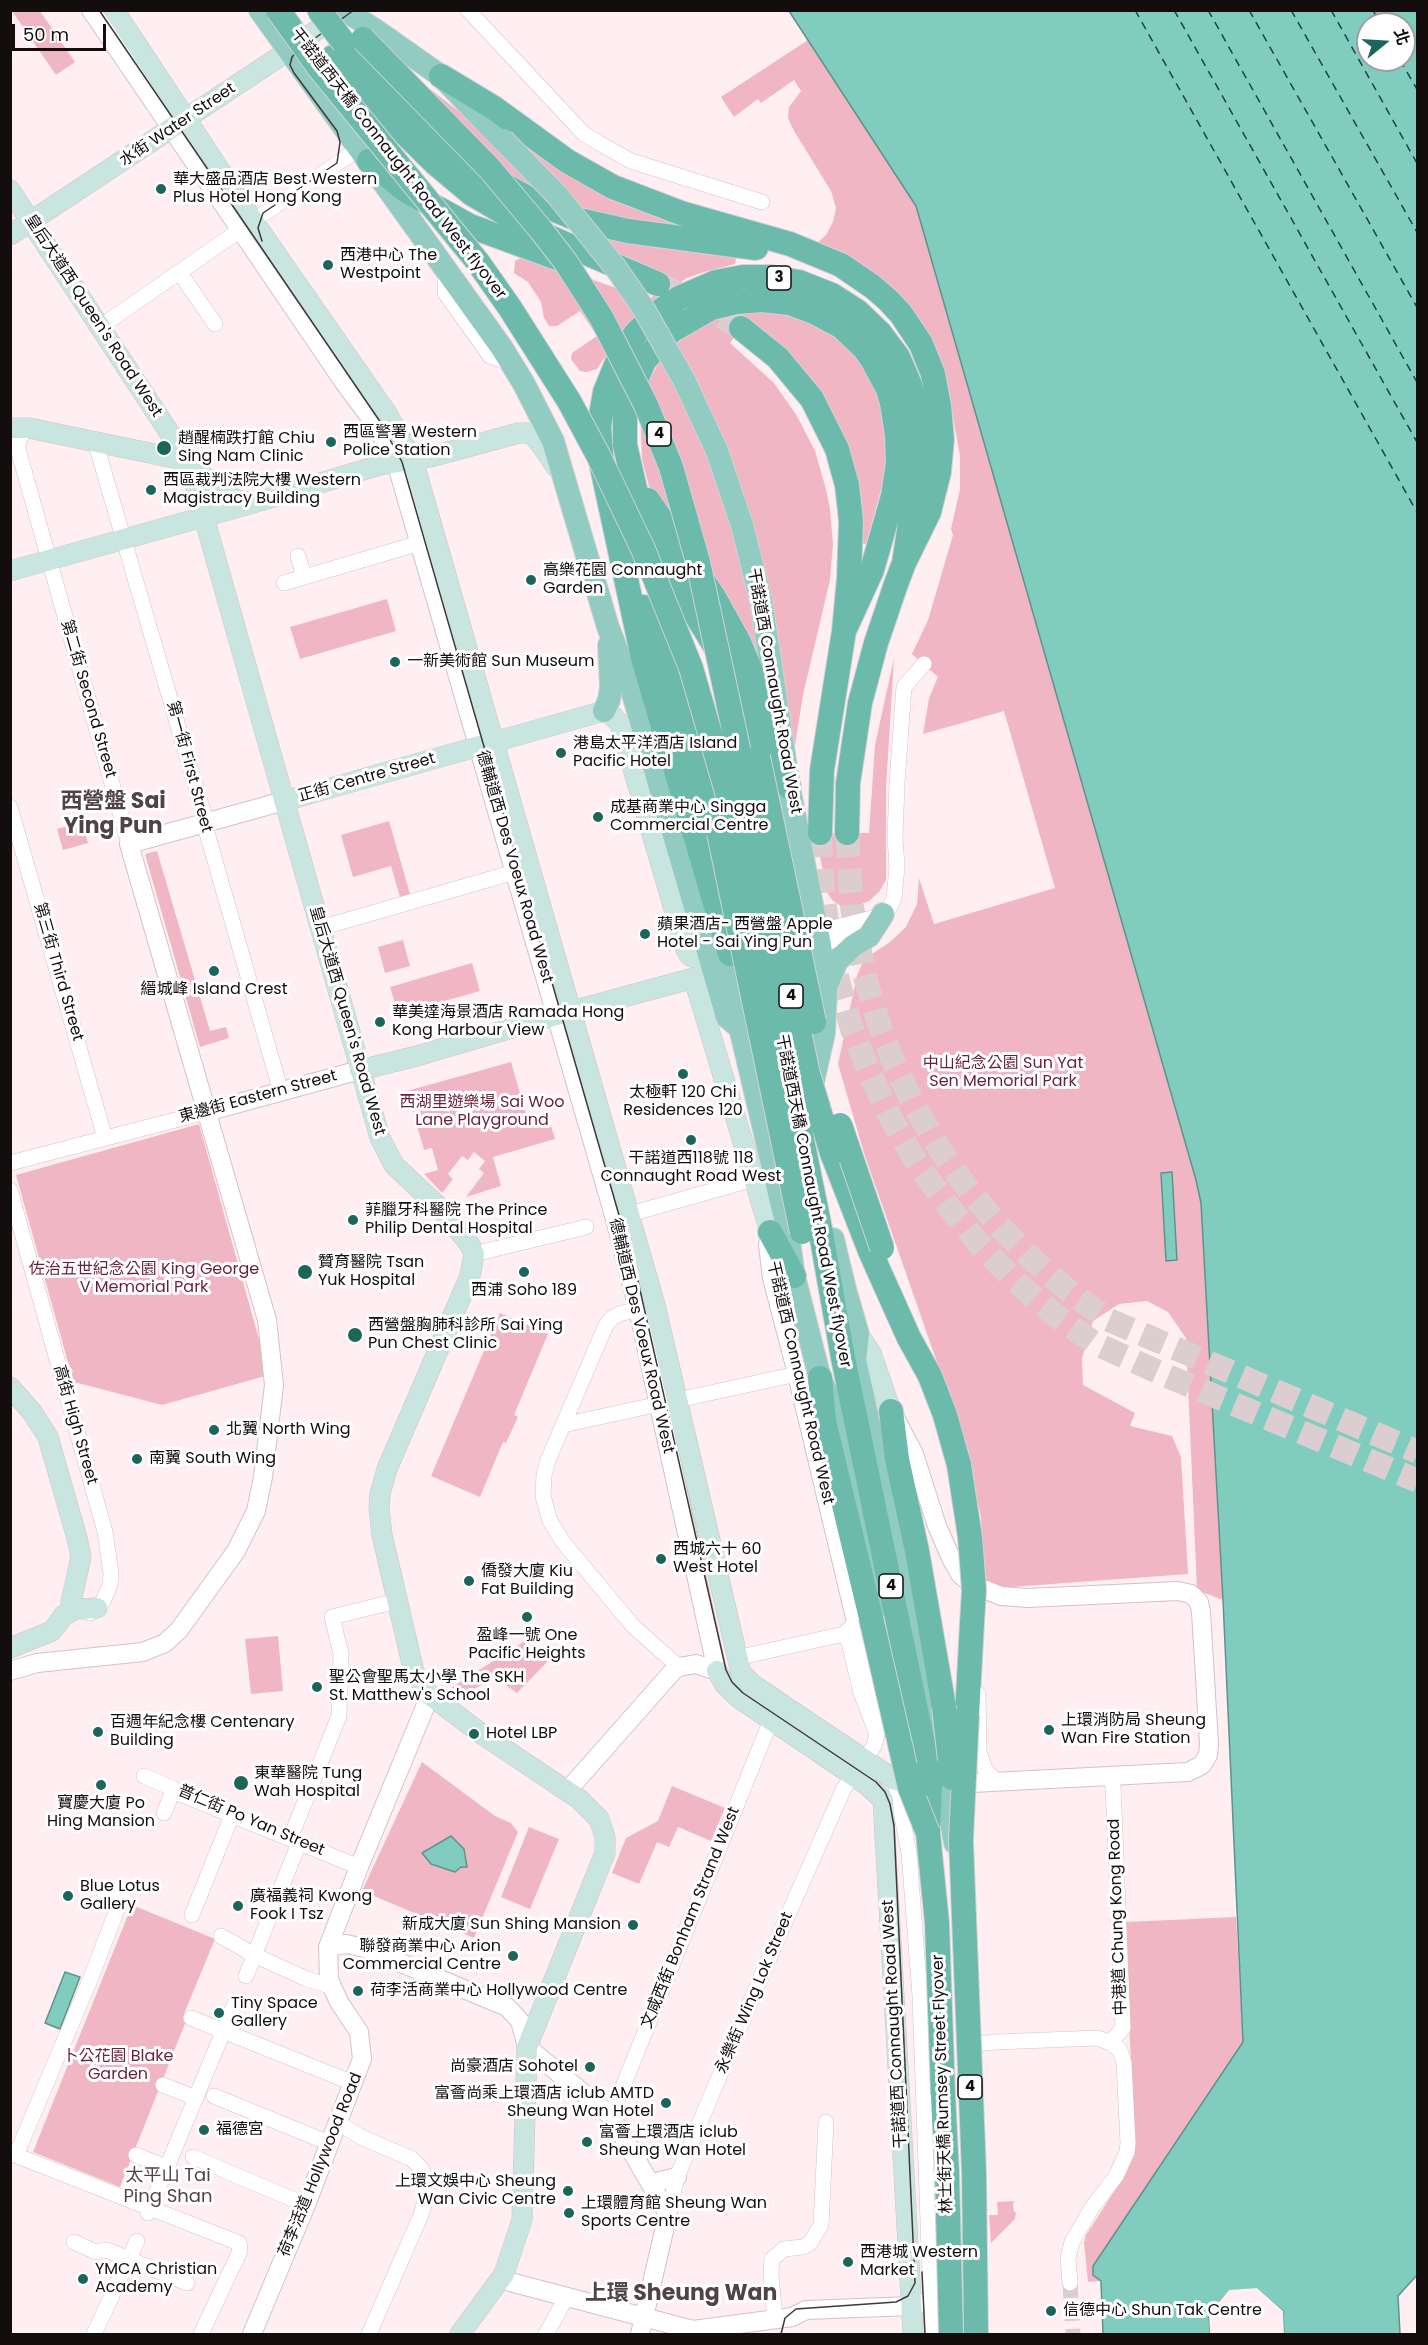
<!DOCTYPE html>
<meta charset="utf-8">
<style>
body{margin:0}
#map{position:relative;width:1428px;height:2345px;overflow:hidden;background:#ffeff2;font-family:Poppins,"Noto Sans TC",sans-serif}
canvas{display:block}
.frame{position:absolute;inset:0;border:12px solid #130d0e;pointer-events:none}
.north{position:absolute;left:1356px;top:12px;width:60px;height:60px;box-sizing:border-box;background:#fff;border:2px solid #a19e9f;border-radius:50%;rotate:72deg;font-size:16px;font-weight:700;line-height:24px;text-align:center;color:#130d0e}
.north::after{content:'';display:block;margin:auto;width:21px;height:27px;background:#1c655a;clip-path:polygon(50% 0,100% 100%,50% 72%,0 100%)}
.scale{position:absolute;left:12px;top:24px;width:94px;height:27px;box-sizing:border-box;border:3px solid #130d0e;border-top:0;padding-left:8px;font-size:18px;line-height:21px;white-space:nowrap;color:#130d0e;-webkit-text-stroke:4px #fff;paint-order:stroke}
</style>
<div id="map">
<canvas width="1428" height="2345"></canvas>
<div class="frame"></div>
<div class="north">北</div>
<div class="scale">50 m</div>
</div>
<script>
const g = document.querySelector('canvas').getContext('2d');
g.lineJoin = 'round';
function fillPath(path, color) {
  g.fillStyle = color;
  g.fill(path, 'evenodd');
}
function toPath(rows) {
  const path = new Path2D();
  for (const r of rows) {
    path.moveTo(r[0], r[1]);
    for (let i = 2; i < r.length; i += 2) path.lineTo(r[i], r[i + 1]);
  }
  return path;
}
function stroke(path, color, width, dash) {
  g.strokeStyle = color;
  g.lineWidth = width;
  g.lineCap = dash ? 'butt' : 'round';
  g.setLineDash(dash || []);
  g.stroke(path);
}
function drawText(font, color, halo, rows, align = 'center') {
  g.font = font + ' Poppins,"Noto Sans TC",sans-serif';
  g.lineWidth = 6;
  g.setLineDash([]);
  g.textBaseline = 'middle';
  g.strokeStyle = halo;
  g.fillStyle = color;
  for (const [text, x, y, turn = 0] of rows) {
    g.save();
    g.translate(x, y);
    g.rotate((+turn || 0) * Math.PI / 180);
    g.textAlign = isNaN(turn) ? turn : align;
    if (halo) g.strokeText(text, 0, 0);
    g.fillText(text, 0, 0);
    g.restore();
  }
}
fillPath(toPath([
 [12,11,40,11,75,62,56,75],
 [808,40,916,206,1196,1180,1201,1203,1223,1600,1197,1590,1186,1338,1168,1312,1147,1301,1119,1304,1093,1321,1082,1358,1083,1385,1135,1413,1130,1426,1172,1436,1181,1457,1188,1574,984,1589,981,1517,962,1434,864,1153,838,1064,857,975,862,964,869,956,890,942,906,927,917,904,919,878,934,924,1055,888,1004,711,923,734,929,698,938,677,912,654,928,620,953,535,951,529,960,489,960,456,944,368,921,322,897,291,857,262,816,244,826,235,833,222,836,208,831,191,794,131,788,118,789,107,801,91,794,80,761,103,758,99,734,117,721,97],
 [400,66,473,122,554,204,512,183],
 [485,110,733,238,583,214],
 [602,233,737,252,735,264,704,272,687,278,649,303,662,275,615,254],
 [522,257,559,266,577,293,607,354,597,369,587,372,580,371,571,359,572,353,597,336,580,311,557,326,549,326,544,318,541,302,528,282,514,273,515,261],
 [585,277,622,290,638,313,619,335],
 [742,311,784,312,824,327,846,345,864,367,877,393,884,421,886,450,884,479,866,544,862,543,861,522,778,343,748,319,730,343,774,383,797,416,815,451,826,489,830,509,833,544,830,580,803,695,794,752,768,600,674,345,714,318],
 [663,356,697,424,736,530,766,676,708,571,645,386],
 [640,411,686,544,650,490,642,459],
 [387,599,396,631,300,659,290,627],
 [894,658,886,788,886,880,879,892,869,901,855,907,842,907,832,900,828,894,818,847,811,833,869,833,875,745],
 [389,821,410,894,400,897,391,866,353,877,341,835],
 [82,822,88,843,63,850,57,829],
 [157,851,210,1031,226,1027,229,1038,200,1047,145,854],
 [403,940,410,966,385,973,378,947],
 [472,963,480,991,398,1014,390,987],
 [511,1062,529,1124,549,1119,555,1139,493,1157,501,1186,466,1197,484,1173,479,1169,485,1161,474,1152,468,1160,462,1156,448,1174,453,1179,442,1193,424,1174,438,1170,432,1148,424,1150,407,1091],
 [199,1124,269,1375,162,1405,78,1383,74,1384,16,1175],
 [500,1313,548,1334,514,1415,518,1417,506,1443,503,1442,480,1497,431,1476],
 [278,1636,283,1691,251,1694,245,1639],
 [531,1637,547,1662,517,1693,495,1677,462,1696,451,1688],
 [422,1762,495,1816,511,1823,518,1832,474,1938,362,1891],
 [672,1786,725,1808,711,1841,678,1827,669,1847,657,1842,639,1884,612,1873,626,1838,658,1821],
 [529,1827,559,1839,530,1909,501,1897],
 [132,1905,215,1939,184,2014,188,2016,120,2187,33,2152],
 [1236,1917,1243,2042,1093,2266,1101,2281,1088,2282,1084,2242,1086,2235,1126,2173,1133,2156,1135,2142,1125,1942,1126,1922],
 [1015,2201,1013,2203,1014,2212,1016,2212,1015,2219,991,2243,989,2215,998,2215,997,2202]
]), '#f1b6c3');
const water = toPath([
 [789,11,1417,11,1418,2274,1398,2296,1400,2334,1284,2334,1283,2311,1257,2289,1229,2291,1209,2314,1210,2334,1103,2334,1101,2281,1093,2275,1093,2266,1243,2042,1223,1600,1201,1203,1196,1180,916,206,789,11],
 [1368,24,1404,24,1404,60,1368,60,1368,24],
 [1172,1172,1177,1260,1166,1261,1161,1173,1172,1172],
 [451,1836,464,1849,467,1867,461,1867,455,1872,431,1864,422,1853,451,1836],
 [65,1972,80,1977,60,2029,45,2023,65,1972]
]);
fillPath(water, '#80cdbf');
stroke(water, '#5f938a', 1.5);
fillPath(toPath([
 [1257,2288,1283,2311,1284,2334,1281,2334,1280,2313,1256,2292,1231,2293,1212,2315,1213,2334,1210,2334,1209,2314,1229,2290]
]), '#ffeff2');
stroke(toPath([
 [1135,10,1418,514],
 [1174,10,1418,444],
 [1208,10,1418,384],
 [1249,10,1418,309],
 [1291,10,1418,234],
 [1331,10,1418,165],
 [1373,10,1380,24],
 [1400,60,1418,91]
]), '#1e433d', 1.5, [8, 6]);
stroke(toPath([
 [1070,2283,1073,2334]
]), '#dccdd0', 15, [15, 8]);
stroke(toPath([
 [658,284,698,303,741,328],
 [820,833,822,881,828,931,838,981,852,1029,871,1076,893,1122,918,1165,948,1206,980,1245,1015,1281,1054,1314,1094,1343,1167,1376,1418,1481],
 [847,833,852,907,864,974,878,1021,895,1066,916,1109,941,1151,969,1190,1000,1227,1034,1261,1070,1292,1109,1320,1418,1452]
]), '#dccdd0', 24, [24, 12]);
const minor = toPath([
 [468,10,584,134,599,143,631,161,762,202],
 [253,221,360,148],
 [446,269,445,293,490,356,512,364],
 [180,273,215,324],
 [100,327,240,230],
 [29,428,19,438,18,449,129,844],
 [95,441,206,822,207,833,281,1092],
 [298,556,304,577],
 [284,583,430,540],
 [10,807,105,1138],
 [320,928,525,869],
 [817,932,872,918],
 [820,945,866,929,890,907,894,898,897,867,895,838,897,783,904,687,924,664],
 [10,1163,206,1112],
 [10,1190,105,1532,111,1573,110,1585,103,1601,97,1608,90,1613],
 [630,1214,754,1179],
 [474,1254,586,1227],
 [638,1309,619,1314,612,1318,606,1325,548,1460,544,1475,543,1496,550,1521,563,1542,633,1626,679,1667],
 [563,1425,797,1374],
 [736,1658,844,1634,851,1627],
 [978,1694,979,1752,985,1769,996,1782],
 [144,1776,174,1789,173,1791,359,1867],
 [1109,1776,1113,1786,1123,2028,1110,2043],
 [895,1780,909,1853,920,1996,932,2334],
 [164,1813,173,1791],
 [290,1839,339,1716,341,1654,332,1617,397,1601],
 [104,1893,121,1898],
 [192,1915,232,1815],
 [221,1936,254,1955,307,1979,332,1987],
 [246,1976,299,1843],
 [191,2018,353,2083],
 [967,2045,995,2042,1098,2038,1110,2043,1120,2050,1124,2063,1128,2143,1127,2152,1116,2176,1091,2209,1072,2242,1068,2258,1070,2283],
 [163,2085,196,2098],
 [214,2096,329,2143],
 [611,2116,771,1720],
 [338,2123,361,2137,412,2159,421,2168,426,2179,427,2194,421,2215,369,2334],
 [10,2153,239,2243,240,2251,201,2334],
 [16,2155,92,1975,124,1891],
 [136,2155,168,2168],
 [193,2157,306,2205],
 [148,2213,235,2003],
 [668,2214,677,2177,766,1965,844,1788,874,1746,877,1734,861,1693,849,1642,844,1634],
 [74,2242,96,2252,107,2250,187,2283],
 [775,2320,771,2274,772,2259,784,2249,803,2247,810,2243,821,2225,826,2122],
 [94,2334,137,2241],
 [546,2334,566,2298]
]);
const tertiary = toPath([
 [91,10,343,381,377,427,396,462,615,1219,638,1309,717,1671],
 [206,1112,360,1070],
 [770,1232,768,1245,772,1278,795,1366,872,1689,878,1706,892,1726],
 [896,1420,914,1454,937,1526,951,1558,960,1574,971,1584,1001,1596,1028,1598,1178,1591,1191,1594,1199,1602,1201,1612,1209,1744,1208,1755,1202,1765,1188,1772,952,1784],
 [10,1671,37,1663,143,1652,165,1643,179,1630,236,1551,256,1511,263,1477,274,1385,267,1320,129,844,284,801],
 [568,1790,674,1670,679,1667,696,1664,717,1671],
 [328,1947,346,1944,365,1948,507,2007,520,2021,527,2047,611,2116,668,2214,640,2334],
 [652,2183,677,2177],
 [504,2274,510,2282,693,2330,792,2317,806,2310,911,2306,952,2294],
 [252,2334,306,2205,362,2059,359,2032,339,2002,329,1980,328,1947,359,1867,430,1695]
]);
const secondary = toPath([
 [114,10,258,228,386,412,413,460,655,1305,741,1673,752,1684,895,1780,921,1784],
 [10,190,188,461,380,1138,394,1165,444,1212,470,1245,474,1254,470,1276,387,1469,380,1494,379,1508,382,1535,414,1672,430,1695,479,1732,579,1799,599,1819,605,1837,605,1853,527,2047,522,2220,504,2274,460,2334],
 [10,235,288,51,339,14],
 [10,428,29,428,188,461,221,493,240,501,252,502],
 [10,571,257,502,380,465,430,457,519,433,531,433,542,446,556,467],
 [284,801,604,711,611,714,620,724,686,950,690,956,695,958,710,959,723,955],
 [694,979,770,1232],
 [360,1070,417,1056,546,1018,727,969],
 [858,1334,871,1353,891,1411],
 [10,1387,32,1412,48,1437,77,1538,81,1557,71,1602,72,1611,64,1615,52,1631,10,1648],
 [71,1602,79,1609,97,1608],
 [717,1671,725,1685,740,1699,867,1785,883,1800,913,2334]
]);
const primary = toPath([
 [260,10,502,348,524,384,553,441,608,627,630,684,727,1017,740,1028],
 [344,10,377,31,441,76,503,140],
 [767,640,789,787,820,945,826,989,824,1033,811,1091],
 [604,711,609,700,611,687,609,645],
 [730,954,744,1012,740,1028,787,1227,794,1276,820,1378,839,1419,882,1604],
 [826,987,837,961,853,946,869,936,883,914],
 [833,1239,845,1289,858,1334,855,1360,930,1702,955,1843]
]);
const trunk = toPath([
 [344,43,386,89,450,148,490,177,533,201,579,220,628,231,756,248],
 [333,57,374,103,435,163,472,194,533,230,658,284],
 [441,76,494,108,567,161,613,187,681,213,790,244,841,265,873,287,888,300,901,314,921,344,933,374,939,406,942,439,939,472,929,512,904,563,896,584,876,643,860,703,848,783,847,833],
 [369,161,405,190,470,226,557,258],
 [741,328,778,358,812,399,837,449,847,485,851,521,849,578,844,631,822,770,820,833],
 [648,500,714,597,739,642,758,689,789,787],
 [644,607,663,652,685,718,719,833],
 [758,757,746,710,731,672,667,568,649,532,636,493,625,445,625,412,628,399,644,361,671,331,711,308,736,302,762,300,790,303,814,312,842,327,864,348,873,361,888,389,892,403,897,435,898,463,893,496,872,570,844,631],
 [730,954,643,658,602,467,599,426,605,392,618,360,636,333,657,313,679,298,716,282,743,277,770,277,799,282,832,295,857,311,880,333,898,357,910,385,918,417,919,465,904,563],
 [832,1153,870,1251,909,1338,930,1376,945,1415,959,1465],
 [820,1228,843,1358,928,1768],
 [770,1232,794,1276],
 [820,1378,824,1421,871,1618],
 [891,1411,897,1459,917,1551,944,1707],
 [967,1715,972,1623],
 [930,1784,928,1833,937,1923],
 [943,2094,947,2173]
]);
stroke(minor, '#d4c1c5', 16);
stroke(tertiary, '#d4c1c5', 20);
stroke(secondary, '#d4c1c5', 21);
stroke(primary, '#d5d3d4', 24);
stroke(trunk, '#d5d3d4', 26);
stroke(minor, '#fff', 15);
stroke(tertiary, '#fff', 18);
stroke(secondary, '#c8e5e0', 20);
stroke(primary, '#91cbc1', 22);
stroke(trunk, '#6cbaac', 24);
stroke(toPath([
 [99,10,381,423,402,462,638,1281,726,1670,732,1682,743,1693,876,1782,885,1792,890,1804,894,1826,915,2283,908,2296,896,2302,796,2309,785,2318,781,2334],
 [262,241,258,228,263,213,337,163,340,142,337,131,294,73,290,65,292,57,300,49,354,10],
 [922,2272,925,2334]
]), '#403839', 1.5);
const primaryBridge = toPath([
 [503,140,557,195,615,267,642,306,684,380,717,451,742,525,761,601,767,640]
]);
const trunkBridge = toPath([
 [278,10,320,69,477,261,510,308,569,401,598,455,643,549,691,668,727,792,757,919,820,1228],
 [319,10,344,43],
 [363,39,490,169,541,230,565,261,601,317,646,405,671,467,698,562,808,1074,832,1153],
 [758,757,814,1022],
 [719,833,802,1232],
 [840,1125,882,1248],
 [959,1465,970,1537,974,1590,972,1623],
 [871,1618,910,1788,928,1833],
 [944,1707,952,1778],
 [967,1715,961,1840,974,2173,976,2334],
 [928,1768,930,1784],
 [937,1923,943,2094],
 [947,2173,951,2334]
]);
stroke(primaryBridge, '#d5d3d4', 24, []);
stroke(trunkBridge, '#d5d3d4', 26, []);
stroke(primaryBridge, '#91cbc1', 22);
stroke(trunkBridge, '#6cbaac', 24);
for (const [x, y, r, color] of [
 [161,189,6,"#1c655a"],
 [328,265,6,"#1c655a"],
 [331,442,6,"#1c655a"],
 [164,448,8,"#1c655a"],
 [151,490,6,"#1c655a"],
 [531,580,6,"#1c655a"],
 [395,662,6,"#1c655a"],
 [561,753,6,"#1c655a"],
 [598,817,6,"#1c655a"],
 [645,934,6,"#1c655a"],
 [214,971,6,"#1c655a"],
 [380,1022,6,"#1c655a"],
 [683,1074,6,"#1c655a"],
 [691,1140,6,"#1c655a"],
 [353,1220,6,"#1c655a"],
 [305,1272,8,"#1c655a"],
 [524,1272,6,"#1c655a"],
 [355,1335,8,"#1c655a"],
 [214,1430,6,"#1c655a"],
 [137,1459,6,"#1c655a"],
 [661,1559,6,"#1c655a"],
 [469,1581,6,"#1c655a"],
 [527,1617,6,"#1c655a"],
 [317,1687,6,"#1c655a"],
 [1049,1730,6,"#1c655a"],
 [98,1732,6,"#1c655a"],
 [474,1734,6,"#1c655a"],
 [241,1783,8,"#1c655a"],
 [101,1785,6,"#1c655a"],
 [68,1896,6,"#1c655a"],
 [238,1906,6,"#1c655a"],
 [633,1925,6,"#1c655a"],
 [513,1956,6,"#1c655a"],
 [358,1991,6,"#1c655a"],
 [219,2013,6,"#1c655a"],
 [590,2067,6,"#1c655a"],
 [666,2103,6,"#1c655a"],
 [204,2130,6,"#1c655a"],
 [587,2142,6,"#1c655a"],
 [568,2191,6,"#1c655a"],
 [569,2213,6,"#1c655a"],
 [848,2262,6,"#1c655a"],
 [83,2279,6,"#1c655a"],
 [1051,2311,6,"#1c655a"]
]) {
  const dot = new Path2D();
  dot.arc(x, y, r, 0, 2 * Math.PI);
  g.fillStyle = color;
  g.fill(dot);
  stroke(dot, '#fff', 2);
}
for (const [x, y, w] of [
 [779,278,24],
 [659,434,24],
 [791,996,24],
 [891,1586,24],
 [970,2087,24]
]) {
  const box = new Path2D();
  box.roundRect(x - w / 2, y - 12, w, 24, 4.5);
  g.fillStyle = '#fff';
  g.fill(box);
  stroke(box, '#130d0e', 1.5);
}
drawText('bold 15px', '#130d0e', null, [
 ["3",779,278],
 ["4",659,434],
 ["4",791,996],
 ["4",891,1586],
 ["4",970,2087]
]);
drawText('16px', '#130d0e', '#fff', [
 ["水街 Water Street",178,125,-34],
 ["干諾道西天橋 Connaught Road West flyover",398,164,52],
 ["皇后大道西 Queen's Road West",93,316,57],
 ["干諾道西 Connaught Road West",774,691,80],
 ["第二街 Second Street",88,699,74],
 ["第一街 First Street",189,767,75],
 ["正街 Centre Street",367,778,-16],
 ["德輔道西 Des Voeux Road West",514,867,74],
 ["第三街 Third Street",58,972,74],
 ["皇后大道西 Queen's Road West",347,1021,74],
 ["東邊街 Eastern Street",258,1097,-15],
 ["干諾道西天橋 Connaught Road West flyover",813,1201,79],
 ["德輔道西 Des Voeux Road West",641,1336,77],
 ["干諾道西 Connaught Road West",800,1383,77],
 ["高街 High Street",75,1425,74],
 ["普仁街 Po Yan Street",251,1821,23],
 ["中港道 Chung Kong Road",1118,1917,-92],
 ["文咸西街 Bonham Strand West",691,1918,-68],
 ["永樂街 Wing Lok Street",755,1993,-67],
 ["干諾道西 Connaught Road West",895,2024,-93],
 ["林士街天橋 Rumsey Street Flyover",943,2084,-92],
 ["荷李活道 Hollywood Road",321,2165,-68]
]);
drawText('16px', '#130d0e', '#fff', [
 ["華大盛品酒店 Best Western",173,180],
 ["Plus Hotel Hong Kong",173,198],
 ["西港中心 The",340,256],
 ["Westpoint",340,274],
 ["西區警署 Western",343,433],
 ["Police Station",343,451],
 ["趙醒楠跌打館 Chiu",178,439],
 ["Sing Nam Clinic",178,457],
 ["西區裁判法院大樓 Western",163,481],
 ["Magistracy Building",163,499],
 ["高樂花園 Connaught",543,571],
 ["Garden",543,589],
 ["一新美術館 Sun Museum",407,662],
 ["港島太平洋酒店 Island",573,744],
 ["Pacific Hotel",573,762],
 ["成基商業中心 Singga",610,808],
 ["Commercial Centre",610,826],
 ["蘋果酒店- 西營盤 Apple",657,925],
 ["Hotel - Sai Ying Pun",657,943],
 ["縉城峰 Island Crest",214,990,"center"],
 ["華美達海景酒店 Ramada Hong",392,1013],
 ["Kong Harbour View",392,1031],
 ["太極軒 120 Chi",683,1093,"center"],
 ["Residences 120",683,1111,"center"],
 ["干諾道西118號 118",691,1159,"center"],
 ["Connaught Road West",691,1177,"center"],
 ["菲臘牙科醫院 The Prince",365,1211],
 ["Philip Dental Hospital",365,1229],
 ["贊育醫院 Tsan",318,1263],
 ["Yuk Hospital",318,1281],
 ["西浦 Soho 189",524,1291,"center"],
 ["西營盤胸肺科診所 Sai Ying",368,1326],
 ["Pun Chest Clinic",368,1344],
 ["北翼 North Wing",226,1430],
 ["南翼 South Wing",149,1459],
 ["西城六十 60",673,1550],
 ["West Hotel",673,1568],
 ["僑發大廈 Kiu",481,1572],
 ["Fat Building",481,1590],
 ["盈峰一號 One",527,1636,"center"],
 ["Pacific Heights",527,1654,"center"],
 ["聖公會聖馬太小學 The SKH",329,1678],
 ["St. Matthew's School",329,1696],
 ["上環消防局 Sheung",1061,1721],
 ["Wan Fire Station",1061,1739],
 ["百週年紀念樓 Centenary",110,1723],
 ["Building",110,1741],
 ["Hotel LBP",486,1734],
 ["東華醫院 Tung",254,1774],
 ["Wah Hospital",254,1792],
 ["寶慶大廈 Po",101,1804,"center"],
 ["Hing Mansion",101,1822,"center"],
 ["Blue Lotus",80,1887],
 ["Gallery",80,1905],
 ["廣福義祠 Kwong",250,1897],
 ["Fook I Tsz",250,1915],
 ["新成大廈 Sun Shing Mansion",621,1925,"right"],
 ["聯發商業中心 Arion",501,1947,"right"],
 ["Commercial Centre",501,1965,"right"],
 ["荷李活商業中心 Hollywood Centre",370,1991],
 ["Tiny Space",231,2004],
 ["Gallery",231,2022],
 ["尚豪酒店 Sohotel",578,2067,"right"],
 ["富薈尚乘上環酒店 iclub AMTD",654,2094,"right"],
 ["Sheung Wan Hotel",654,2112,"right"],
 ["福德宮",216,2130],
 ["富薈上環酒店 iclub",599,2133],
 ["Sheung Wan Hotel",599,2151],
 ["上環文娛中心 Sheung",556,2182,"right"],
 ["Wan Civic Centre",556,2200,"right"],
 ["上環體育館 Sheung Wan",581,2204],
 ["Sports Centre",581,2222],
 ["西港城 Western",860,2253],
 ["Market",860,2271],
 ["YMCA Christian",95,2270],
 ["Academy",95,2288],
 ["信德中心 Shun Tak Centre",1063,2311]
], 'left');
drawText('16px', '#6a1f38', '#fff', [
 ["中山紀念公園 Sun Yat",1003,1064],
 ["Sen Memorial Park",1003,1082],
 ["西湖里遊樂場 Sai Woo",482,1103],
 ["Lane Playground",482,1121],
 ["佐治五世紀念公園 King George",144,1270],
 ["V Memorial Park",144,1288],
 ["卜公花園 Blake",118,2057],
 ["Garden",118,2075]
]);
drawText('18px', '#514245', '#fff', [
 ["太平山 Tai",168,2176],
 ["Ping Shan",168,2197]
]);
drawText('bold 22px', '#514245', '#fff', [
 ["西營盤 Sai",113,802],
 ["Ying Pun",113,827],
 ["上環 Sheung Wan",681,2294]
]);
</script>
